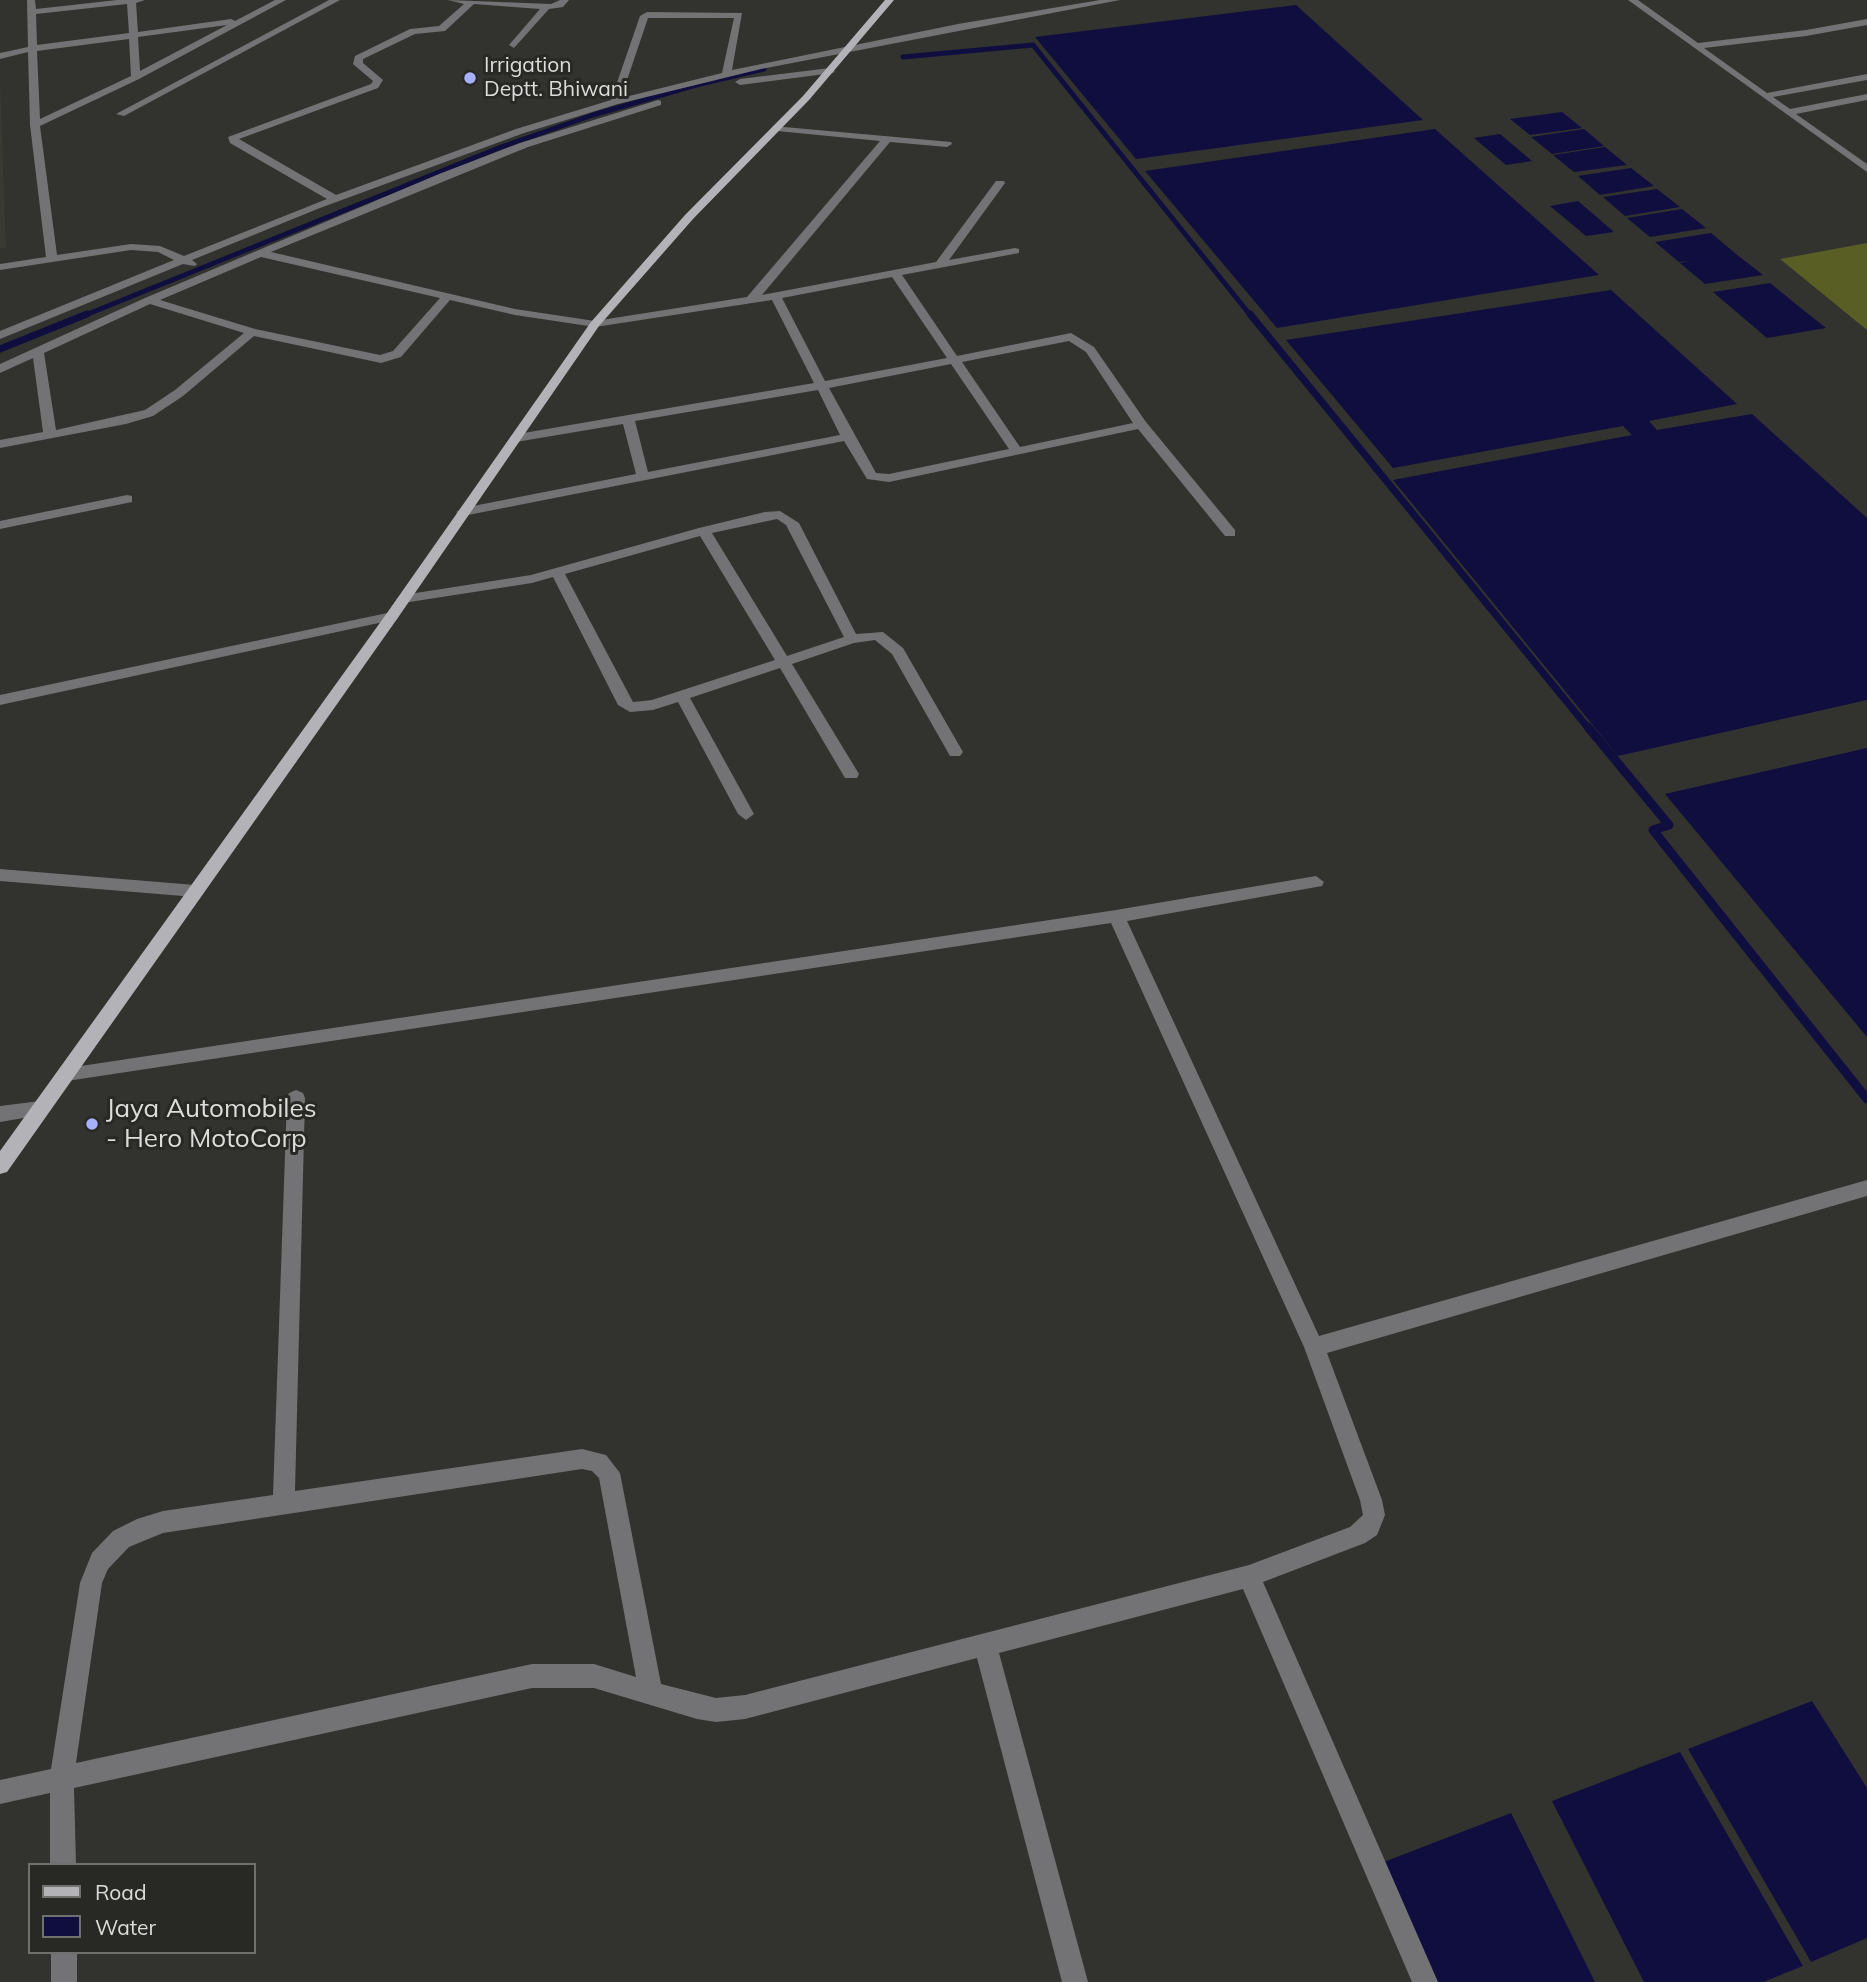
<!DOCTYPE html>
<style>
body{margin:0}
#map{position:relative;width:1867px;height:1982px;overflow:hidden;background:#32322f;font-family:Mulish,sans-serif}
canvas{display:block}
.legend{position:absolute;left:28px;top:1863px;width:228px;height:91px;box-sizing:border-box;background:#282825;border:2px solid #70706e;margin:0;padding:9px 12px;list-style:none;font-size:21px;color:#dcdddb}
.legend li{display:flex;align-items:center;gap:14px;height:35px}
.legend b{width:35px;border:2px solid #70706e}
</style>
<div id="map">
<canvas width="1867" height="1982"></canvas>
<ul class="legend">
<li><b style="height:9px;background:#b3b3b7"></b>Road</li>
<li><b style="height:19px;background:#100e3f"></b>Water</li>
</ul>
</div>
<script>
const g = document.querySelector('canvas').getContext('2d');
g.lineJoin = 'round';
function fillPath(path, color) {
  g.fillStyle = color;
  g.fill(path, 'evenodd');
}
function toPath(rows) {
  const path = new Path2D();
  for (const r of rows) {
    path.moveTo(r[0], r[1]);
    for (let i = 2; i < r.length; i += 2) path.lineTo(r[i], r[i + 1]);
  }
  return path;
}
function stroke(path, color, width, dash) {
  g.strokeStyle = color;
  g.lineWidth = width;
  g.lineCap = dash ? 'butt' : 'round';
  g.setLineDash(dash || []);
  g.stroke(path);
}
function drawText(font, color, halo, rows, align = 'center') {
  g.font = font + ' Mulish,sans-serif';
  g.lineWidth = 6;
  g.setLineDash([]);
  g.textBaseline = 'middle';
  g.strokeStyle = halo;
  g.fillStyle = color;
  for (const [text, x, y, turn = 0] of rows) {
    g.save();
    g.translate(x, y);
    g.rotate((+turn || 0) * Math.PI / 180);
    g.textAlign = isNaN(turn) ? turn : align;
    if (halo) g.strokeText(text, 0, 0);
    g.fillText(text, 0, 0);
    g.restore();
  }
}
fillPath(toPath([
 [0,79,6,248,0,249]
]), '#393b32');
fillPath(toPath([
 [1867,243,1867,330,1780,259]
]), '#595e25');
fillPath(toPath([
 [1296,5,1423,120,1136,159,1035,37],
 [1562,112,1582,128,1530,135,1510,119],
 [1435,129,1599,275,1277,328,1145,171],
 [1584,129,1604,146,1552,154,1531,137],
 [1500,134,1532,161,1506,165,1474,138],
 [1605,147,1627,165,1574,172,1553,155],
 [1631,168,1654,186,1600,195,1578,176],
 [1657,189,1680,207,1625,216,1603,197],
 [1578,201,1614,232,1586,236,1550,206],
 [1682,209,1706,228,1650,237,1627,218],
 [1711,233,1736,254,1763,275,1705,284,1680,263,1689,261,1679,262,1655,242],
 [1770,283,1797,305,1826,328,1767,338,1713,292],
 [1611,290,1737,404,1649,421,1657,430,1752,414,1867,518,1867,700,1618,756,1393,480,1632,435,1623,426,1393,468,1286,340],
 [1867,748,1867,1037,1665,794],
 [1812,1701,1867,1788,1867,1938,1811,1962,1688,1749],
 [1680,1752,1803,1966,1763,1982,1644,1982,1552,1801],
 [1511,1813,1595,1982,1428,1982,1376,1865]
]), '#100e3f');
stroke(toPath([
 [903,57,1033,45,1251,316],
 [83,316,501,147,593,115,696,85,764,69]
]), '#100e3f', 5);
stroke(toPath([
 [1250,314,1589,729],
 [0,349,87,314]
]), '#100e3f', 7);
stroke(toPath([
 [1588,727,1669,825,1653,830,1867,1099]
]), '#100e3f', 9);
fillPath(toPath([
 [27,0,35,0,36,9,117,0,145,0,136,3,138,32,231,19,235,21,275,0,286,0,139,79,40,126,57,255,131,244,160,246,184,256,327,199,230,143,228,137,371,84,373,81,353,64,355,56,410,29,439,26,464,4,448,0,551,4,560,0,569,0,563,7,549,9,514,48,509,45,540,9,474,4,445,31,415,34,363,59,363,63,383,80,378,88,239,139,336,195,516,129,611,100,640,16,647,12,742,13,732,70,958,24,1100,0,1120,0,761,69,618,104,524,133,320,208,192,260,197,264,195,266,183,264,0,339,0,331,174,260,158,252,131,250,0,270,0,264,46,257,30,125,28,52,0,59,0,53,28,47,27,0],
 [127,4,129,33,37,45,36,14,127,4],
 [648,18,734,18,722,73,621,98,648,18],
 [227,25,140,71,138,37,227,25],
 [129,39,131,76,40,119,37,51,129,39],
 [329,0,340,0,124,116,116,114,329,0],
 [1628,0,1638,0,1698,43,1806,30,1867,19,1867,25,1806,36,1704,48,1767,93,1867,74,1867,80,1773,97,1790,109,1867,94,1867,100,1796,114,1867,164,1867,172,1628,0],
 [830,68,835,71,833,73,740,85,735,82,740,79,830,68],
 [658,100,661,101,661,105,528,147,271,252,515,309,595,321,747,297,880,141,777,131,772,128,773,126,951,142,952,144,947,147,890,142,762,295,936,262,996,181,1004,181,1005,183,949,260,1015,248,1019,249,1019,253,902,275,957,356,1071,333,1094,347,1146,422,1235,530,1235,536,1225,536,1138,429,889,482,867,479,844,441,463,516,456,512,463,508,636,474,623,424,516,442,510,438,512,435,814,383,772,300,595,327,515,315,450,300,401,357,381,363,254,336,183,396,153,416,126,424,0,448,0,440,43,432,33,358,0,373,0,364,145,298,439,174,520,143,658,100],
 [261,257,440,298,393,351,380,355,255,329,160,300,261,257],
 [892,277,947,358,825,381,782,298,892,277],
 [150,304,244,333,175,390,145,410,56,430,44,353,150,304],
 [1069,341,1086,352,1133,423,1020,447,962,362,1069,341],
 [951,364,1009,449,889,474,876,473,829,388,951,364],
 [818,390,840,435,648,472,635,421,818,390],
 [127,495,132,496,132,502,0,529,0,521,127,495],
 [780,511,799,523,856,634,883,632,903,648,963,752,960,756,950,756,892,654,875,640,854,643,792,664,859,774,857,778,845,778,780,668,690,698,754,814,746,820,738,814,678,702,653,710,630,712,618,705,553,577,532,583,403,603,396,599,403,595,531,575,699,528,765,512,780,511],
 [777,519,786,525,844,637,787,656,712,533,777,519],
 [700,536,775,660,652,700,633,702,565,574,700,536],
 [392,612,399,616,397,619,0,705,0,695,392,612],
 [0,869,195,885,203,891,195,897,0,881,0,869],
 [1316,876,1324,882,1322,886,1127,921,1319,1336,1867,1180,1867,1196,1327,1353,1382,1500,1385,1515,1377,1535,1365,1543,1263,1582,1438,1982,1412,1982,1243,1589,999,1653,1088,1982,1062,1982,977,1658,745,1719,716,1722,697,1719,594,1688,532,1688,74,1788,76,1865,50,1865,50,1793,0,1804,0,1780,51,1769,80,1583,92,1553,113,1531,137,1519,163,1511,273,1495,287,1098,289,1093,296,1090,303,1093,305,1098,295,1491,582,1449,606,1455,620,1473,661,1684,716,1698,745,1695,1249,1565,1350,1527,1363,1515,1360,1500,1304,1347,1111,923,67,1081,61,1079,58,1074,61,1069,1116,910,1316,876],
 [582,1469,592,1471,599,1478,636,1677,594,1664,532,1664,76,1763,102,1583,108,1569,129,1547,163,1533,582,1469],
 [40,1101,47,1104,49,1109,47,1114,0,1122,0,1106,40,1101],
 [51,1952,77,1952,77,1982,51,1982,51,1952]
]), '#737375');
fillPath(toPath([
 [885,0,894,0,809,100,693,219,599,326,397,619,7,1172,0,1174,0,1151,387,613,591,322,685,215,803,96,885,0]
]), '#b3b3b7');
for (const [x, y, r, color] of [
 [470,78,7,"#a6b1fc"],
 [92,1124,7,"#a6b1fc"]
]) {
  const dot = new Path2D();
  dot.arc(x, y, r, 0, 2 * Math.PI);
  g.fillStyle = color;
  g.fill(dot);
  stroke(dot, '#282825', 2.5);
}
drawText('21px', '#dcdddb', '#282825', [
 ["Irrigation",484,66],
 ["Deptt. Bhiwani",484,90]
], 'left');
drawText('26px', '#dcdddb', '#282825', [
 ["Jaya Automobiles",106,1109],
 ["- Hero MotoCorp",106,1139]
], 'left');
</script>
